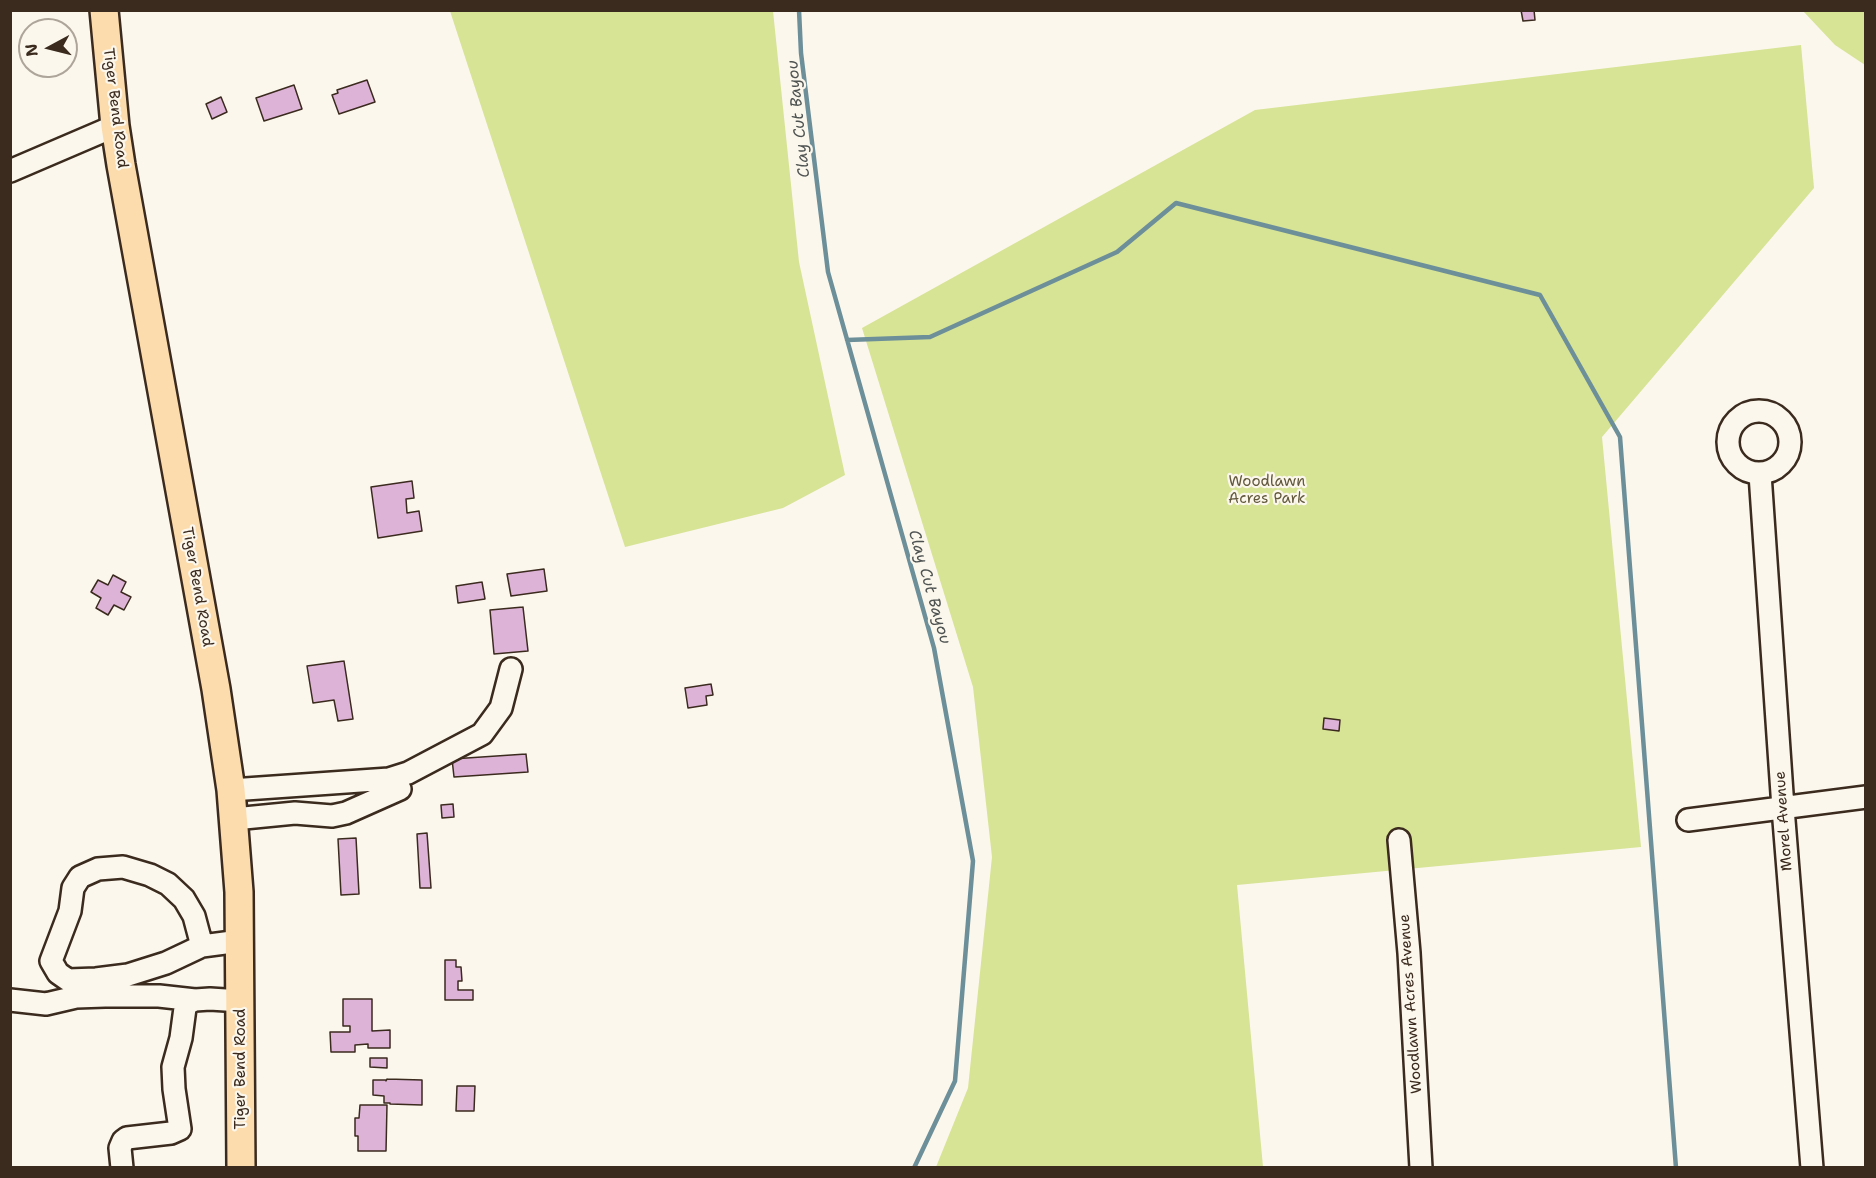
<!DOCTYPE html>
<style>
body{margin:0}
#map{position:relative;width:1876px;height:1178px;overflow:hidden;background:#fbf7ec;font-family:"Shantell Sans",sans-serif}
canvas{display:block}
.frame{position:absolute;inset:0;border:12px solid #3b2a1e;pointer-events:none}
.north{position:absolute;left:18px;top:18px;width:60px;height:60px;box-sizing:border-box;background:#fbf7ec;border:2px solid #aea59a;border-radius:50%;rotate:263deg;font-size:16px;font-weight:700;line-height:24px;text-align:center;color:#3b2a1e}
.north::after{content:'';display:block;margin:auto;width:21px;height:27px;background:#3b2a1e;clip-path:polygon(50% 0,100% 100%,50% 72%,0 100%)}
</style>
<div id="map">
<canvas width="1876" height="1178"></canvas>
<div class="frame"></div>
<div class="north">N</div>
</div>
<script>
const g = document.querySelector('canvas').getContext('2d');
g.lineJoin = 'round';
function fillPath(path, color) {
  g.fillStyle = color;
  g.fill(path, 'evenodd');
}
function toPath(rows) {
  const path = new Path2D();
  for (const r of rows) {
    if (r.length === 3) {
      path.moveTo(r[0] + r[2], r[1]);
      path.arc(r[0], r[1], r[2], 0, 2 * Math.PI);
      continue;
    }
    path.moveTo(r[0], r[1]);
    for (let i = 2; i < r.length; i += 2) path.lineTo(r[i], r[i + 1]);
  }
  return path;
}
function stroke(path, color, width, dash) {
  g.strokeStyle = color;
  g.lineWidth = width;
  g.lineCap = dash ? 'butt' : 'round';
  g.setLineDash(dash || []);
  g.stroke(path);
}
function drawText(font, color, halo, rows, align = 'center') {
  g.font = font + ' "Shantell Sans",sans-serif';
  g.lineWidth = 4.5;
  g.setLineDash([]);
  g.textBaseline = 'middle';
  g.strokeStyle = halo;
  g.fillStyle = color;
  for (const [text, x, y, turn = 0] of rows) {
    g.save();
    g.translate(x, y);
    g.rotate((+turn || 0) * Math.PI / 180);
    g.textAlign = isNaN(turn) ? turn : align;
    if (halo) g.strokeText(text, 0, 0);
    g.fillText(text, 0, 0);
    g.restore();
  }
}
fillPath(toPath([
 [450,11,773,11,799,262,845,475,783,508,625,547],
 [1803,11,1865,11,1865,65,1835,45],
 [1801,45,1814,188,1602,437,1641,847,1237,885,1263,1167,936,1167,968,1088,992,857,973,687,862,328,1255,110]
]), '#d7e395');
stroke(toPath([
 [799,10,801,53,828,272,934,648,973,861,955,1081,914,1168],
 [847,340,930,337,1117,252,1176,203,1540,295,1620,437,1676,1168]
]), '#6c8f9a', 4.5);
const building = toPath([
 [1521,10,1534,10,1535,20,1523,21,1521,10],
 [367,80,375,102,339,114,332,95,338,93,337,90,367,80],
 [294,85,302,109,264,121,256,98,294,85],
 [221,97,227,112,212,119,206,104,221,97],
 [412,481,414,498,406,499,407,513,419,511,422,531,378,538,371,487,412,481],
 [544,569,547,591,511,596,507,574,544,569],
 [113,575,126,582,121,592,131,597,124,610,114,605,108,615,96,608,101,598,91,592,98,580,108,585,113,575],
 [482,582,485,599,458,603,456,586,482,582],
 [523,607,528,651,494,654,490,610,523,607],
 [344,661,353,719,338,721,334,700,313,703,307,666,344,661],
 [711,684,713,695,706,696,707,705,688,708,685,688,711,684],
 [1324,718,1340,720,1339,731,1323,729,1324,718],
 [526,754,528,772,454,777,452,759,526,754],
 [453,804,454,817,442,818,441,805,453,804],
 [427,833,431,888,420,888,417,834,427,833],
 [356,838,359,894,341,895,338,839,356,838],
 [445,960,456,960,456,967,461,967,462,981,458,981,458,990,473,990,473,1000,445,1000,445,960],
 [343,999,372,999,372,1031,390,1030,390,1048,368,1048,368,1044,355,1045,355,1052,331,1052,330,1032,350,1032,350,1026,343,1026,343,999],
 [370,1058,387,1058,387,1068,370,1067,370,1058],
 [387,1079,422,1080,422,1105,390,1104,390,1103,384,1103,384,1096,373,1095,373,1080,386,1080,386,1081,387,1079],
 [457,1086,475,1086,474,1111,456,1111,457,1086],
 [360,1105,387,1105,386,1151,358,1151,358,1136,355,1136,355,1118,359,1118,360,1105]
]);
fillPath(building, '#ddb3d8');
stroke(building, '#3b2a1e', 1.5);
const minor = toPath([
 [10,171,115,126],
 [1759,442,31],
 [1760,474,1783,808,1812,1168],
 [231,790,389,779,408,773,482,734,501,708,511,669],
 [234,819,295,813,332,816,346,813,400,789],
 [1688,820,1866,797],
 [1399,840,1409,953,1421,1168],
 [202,946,194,916,184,899,168,884,150,875,123,867,98,869,80,877,73,888,70,911,51,961,58,973,68,980,96,979,128,975,166,963,202,946,240,941],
 [10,1000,46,1004,76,997,105,996,159,996,195,1000],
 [122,1168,120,1148,123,1141,127,1138,171,1133,180,1129,174,1089,173,1067,181,1038,185,1008,188,1003,195,1000,210,999,241,1001]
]);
const major = toPath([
 [104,10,115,126,121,165,216,689,231,790,239,892,241,1168]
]);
stroke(minor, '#3b2a1e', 26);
stroke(major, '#3b2a1e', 32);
stroke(minor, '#fbf7ec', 21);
stroke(major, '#fcdcac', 27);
drawText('15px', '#3b2a1e', '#fbf7ec', [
 ["Tiger Bend Road",115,108,83],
 ["Tiger Bend Road",197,587,80],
 ["Morel Avenue",1784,821,-94],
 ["Woodlawn Acres Avenue",1411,1004,-94],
 ["Tiger Bend Road",241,1069,-90]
]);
drawText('15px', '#62583c', '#fbf7ec', [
 ["Woodlawn",1267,482],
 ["Acres Park",1267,499]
]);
drawText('italic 16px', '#4f5452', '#fbf7ec', [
 ["Clay Cut Bayou",799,119,-96],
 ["Clay Cut Bayou",929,587,74]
]);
</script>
